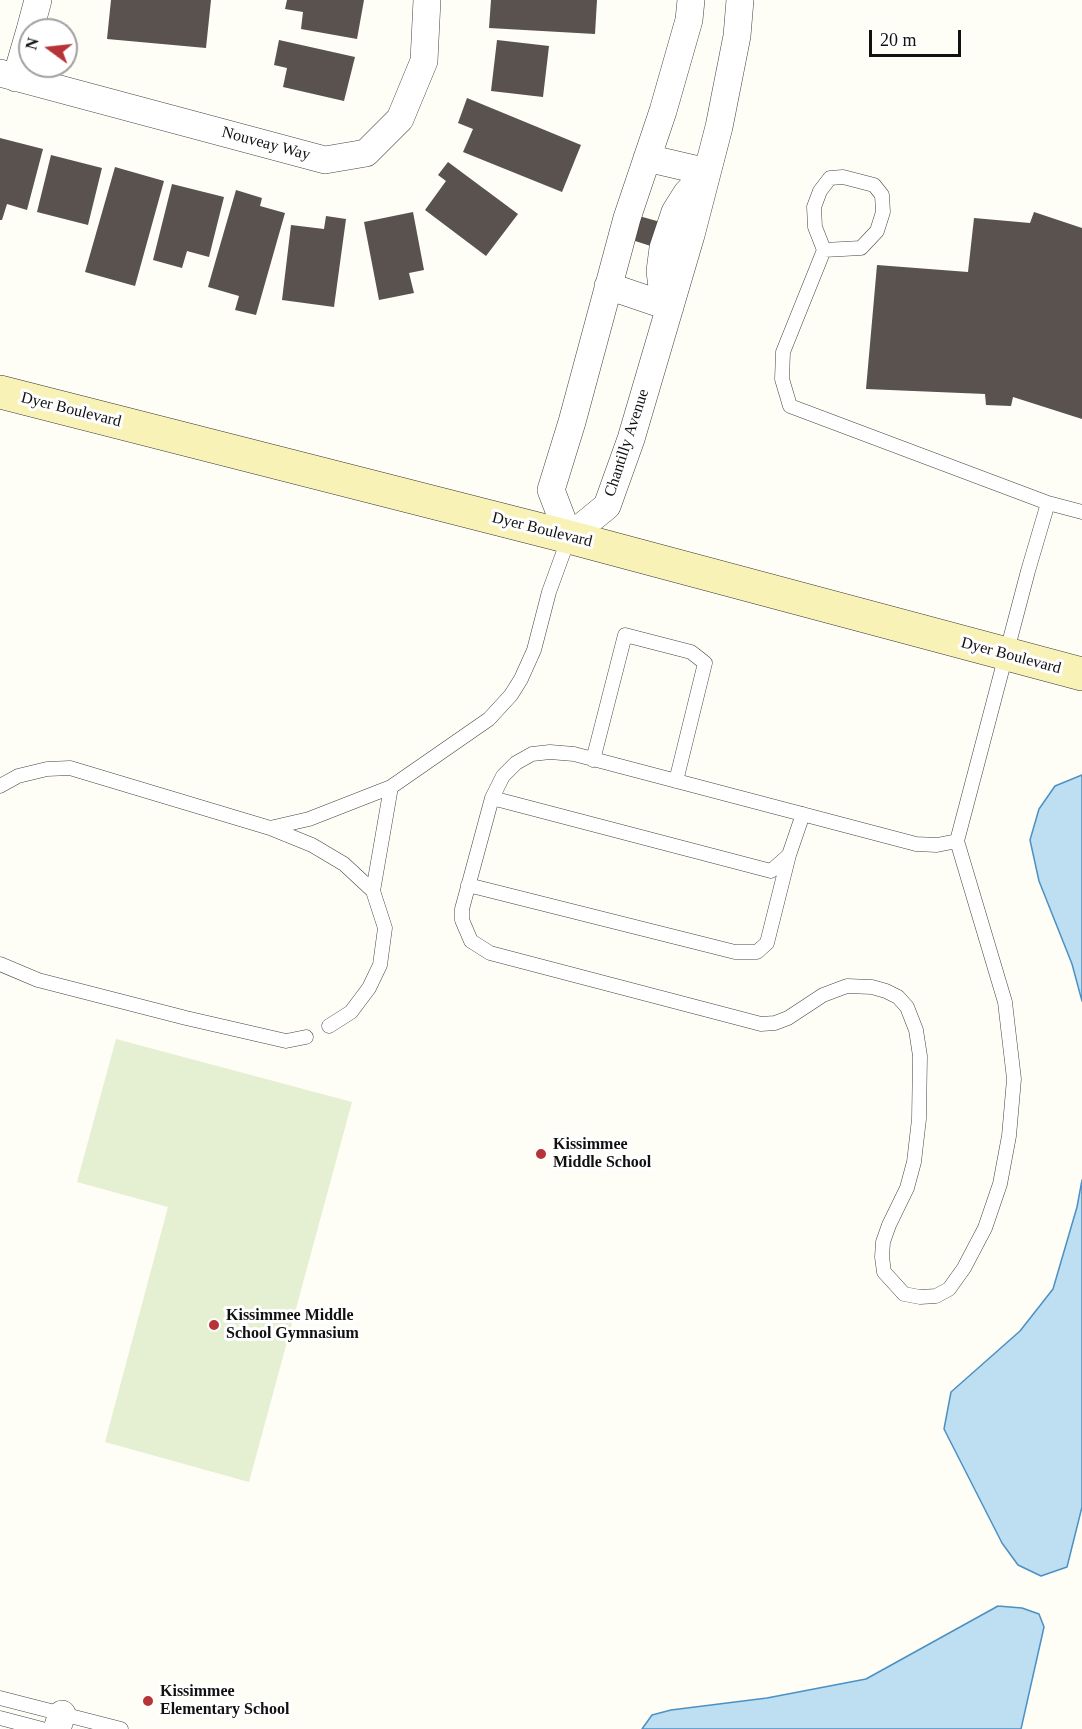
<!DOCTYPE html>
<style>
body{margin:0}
#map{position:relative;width:1082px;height:1729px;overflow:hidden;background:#fefdf6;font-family:"Times New Roman",serif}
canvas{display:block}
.north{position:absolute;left:18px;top:18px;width:60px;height:60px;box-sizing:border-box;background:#fff;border:2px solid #a0a0a0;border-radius:50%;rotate:285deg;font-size:16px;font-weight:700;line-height:24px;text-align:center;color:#111}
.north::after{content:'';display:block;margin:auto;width:21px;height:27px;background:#b73337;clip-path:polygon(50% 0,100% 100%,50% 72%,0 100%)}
.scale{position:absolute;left:869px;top:30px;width:92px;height:27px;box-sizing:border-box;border:3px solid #111;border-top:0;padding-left:8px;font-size:18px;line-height:21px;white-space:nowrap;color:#111;-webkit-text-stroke:4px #fff;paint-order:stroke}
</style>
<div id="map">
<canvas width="1082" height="1729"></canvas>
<div class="north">N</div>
<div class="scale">20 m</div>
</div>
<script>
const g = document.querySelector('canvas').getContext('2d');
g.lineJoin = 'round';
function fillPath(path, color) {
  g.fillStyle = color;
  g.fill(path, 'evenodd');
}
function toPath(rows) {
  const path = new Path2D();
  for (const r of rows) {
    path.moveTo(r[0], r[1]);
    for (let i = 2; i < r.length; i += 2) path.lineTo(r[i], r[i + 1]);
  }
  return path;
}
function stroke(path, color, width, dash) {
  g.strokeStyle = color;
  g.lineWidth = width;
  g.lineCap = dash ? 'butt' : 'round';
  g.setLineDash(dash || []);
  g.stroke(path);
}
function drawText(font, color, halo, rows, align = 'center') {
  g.font = font + ' "Times New Roman",serif';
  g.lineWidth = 6;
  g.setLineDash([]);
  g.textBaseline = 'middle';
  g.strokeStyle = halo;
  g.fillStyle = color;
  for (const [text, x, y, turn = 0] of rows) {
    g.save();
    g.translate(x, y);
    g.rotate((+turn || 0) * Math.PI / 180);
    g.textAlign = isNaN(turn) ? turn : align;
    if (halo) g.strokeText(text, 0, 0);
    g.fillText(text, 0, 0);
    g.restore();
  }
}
fillPath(toPath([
 [116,1039,352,1102,249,1482,105,1442,168,1207,77,1182]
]), '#e5efd2');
const water = toPath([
 [1082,775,1082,1001,1072,964,1039,881,1030,840,1039,809,1055,786,1082,775],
 [1082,1180,1082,1507,1067,1567,1041,1576,1018,1565,1002,1543,944,1429,951,1392,1020,1331,1053,1289,1077,1207,1082,1180],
 [998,1606,1022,1608,1039,1614,1044,1627,1021,1729,642,1729,652,1715,671,1710,767,1698,866,1679,998,1606]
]);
fillPath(water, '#bedef2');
stroke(water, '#4b91c3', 1.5);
fillPath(toPath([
 [111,0,211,0,206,48,107,39],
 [287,0,364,0,357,39,301,29,303,12,285,9],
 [491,0,597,0,595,34,489,28],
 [279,40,355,57,344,101,283,87,287,68,274,65],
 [497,40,549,46,543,97,491,91],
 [467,98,581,145,562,192,463,152,473,129,458,123],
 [0,138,43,149,27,210,7,204,2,220,0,220],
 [51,155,102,168,88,225,37,212],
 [448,162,518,214,486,256,425,210,446,181,438,175],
 [115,167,164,181,135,286,85,272],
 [172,184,224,197,209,257,187,251,182,268,153,260],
 [236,190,262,198,260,206,285,213,256,315,235,310,239,296,208,287],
 [413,212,424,270,409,273,414,293,379,300,364,222],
 [1034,212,1082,228,1082,419,1013,397,1011,406,986,405,985,394,866,389,877,265,968,272,974,218,1030,223],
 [326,216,346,219,334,307,282,300,291,225,324,229],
 [639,216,664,223,657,248,632,240]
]), '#59524e');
const service = toPath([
 [824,250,861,248,877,231,883,212,882,195,874,185,843,177,830,178,820,191,814,207,815,227,824,250,783,352,782,379,790,406,1048,503,1028,571,957,841,1005,1002,1014,1079,1009,1136,1000,1184,985,1228,964,1268,949,1289,936,1296,920,1297,904,1294,884,1272,882,1257,883,1242,889,1225,907,1188,914,1162,919,1119,920,1056,916,1030,907,1007,898,997,886,991,872,987,847,986,823,995,788,1018,775,1023,761,1024,490,953,471,941,462,920,462,909,492,798,503,776,516,763,532,754,550,752,574,754,916,844,937,845,957,841],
 [1048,503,1082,512],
 [593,760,625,635,691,652,705,663,676,781],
 [0,786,18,776,47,769,70,768,270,828,312,845,344,864,373,891,385,928,380,965,369,988,351,1012,329,1026],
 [391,787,489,719,511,695,521,679,534,650,549,592,569,537],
 [492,798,771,871,789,855,803,814],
 [270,828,309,819,391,787,373,891],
 [468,885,735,952,757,952,767,943,789,855],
 [0,964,38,980,186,1018,286,1041,306,1037],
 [0,1698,121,1729],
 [0,1718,42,1729]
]);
const minor = toPath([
 [691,0,689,20,663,111,627,218,572,422,551,490,569,537,607,506,631,439,691,235,719,127,737,36,740,0],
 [30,30,38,0],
 [0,73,325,160,366,153,400,119,424,61,427,0],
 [16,78,30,30],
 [647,158,707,172],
 [608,286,670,307],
 [670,306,662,287,660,271,663,248,675,212,687,193,704,175],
 [57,1729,62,1714]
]);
const secondary = toPath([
 [0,392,569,537,1082,674]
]);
stroke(service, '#444', 15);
stroke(minor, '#444', 28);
stroke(secondary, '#333', 34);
stroke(service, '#fff', 14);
stroke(minor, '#fff', 27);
stroke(secondary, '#f9f2b6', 33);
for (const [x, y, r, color] of [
 [541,1154,6,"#b73337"],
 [214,1325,6,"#b73337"],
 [148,1701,6,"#b73337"]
]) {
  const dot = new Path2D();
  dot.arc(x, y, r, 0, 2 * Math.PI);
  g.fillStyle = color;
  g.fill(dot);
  stroke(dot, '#fff', 2);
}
drawText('16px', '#111', '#fff', [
 ["Nouveay Way",266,144,15],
 ["Dyer Boulevard",71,410,14],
 ["Chantilly Avenue",627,443,-72],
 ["Dyer Boulevard",542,530,14],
 ["Dyer Boulevard",1011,656,15]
]);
drawText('bold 16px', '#111', '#fff', [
 ["Kissimmee",553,1145],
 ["Middle School",553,1163],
 ["Kissimmee Middle",226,1316],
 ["School Gymnasium",226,1334],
 ["Kissimmee",160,1692],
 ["Elementary School",160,1710]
], 'left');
</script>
